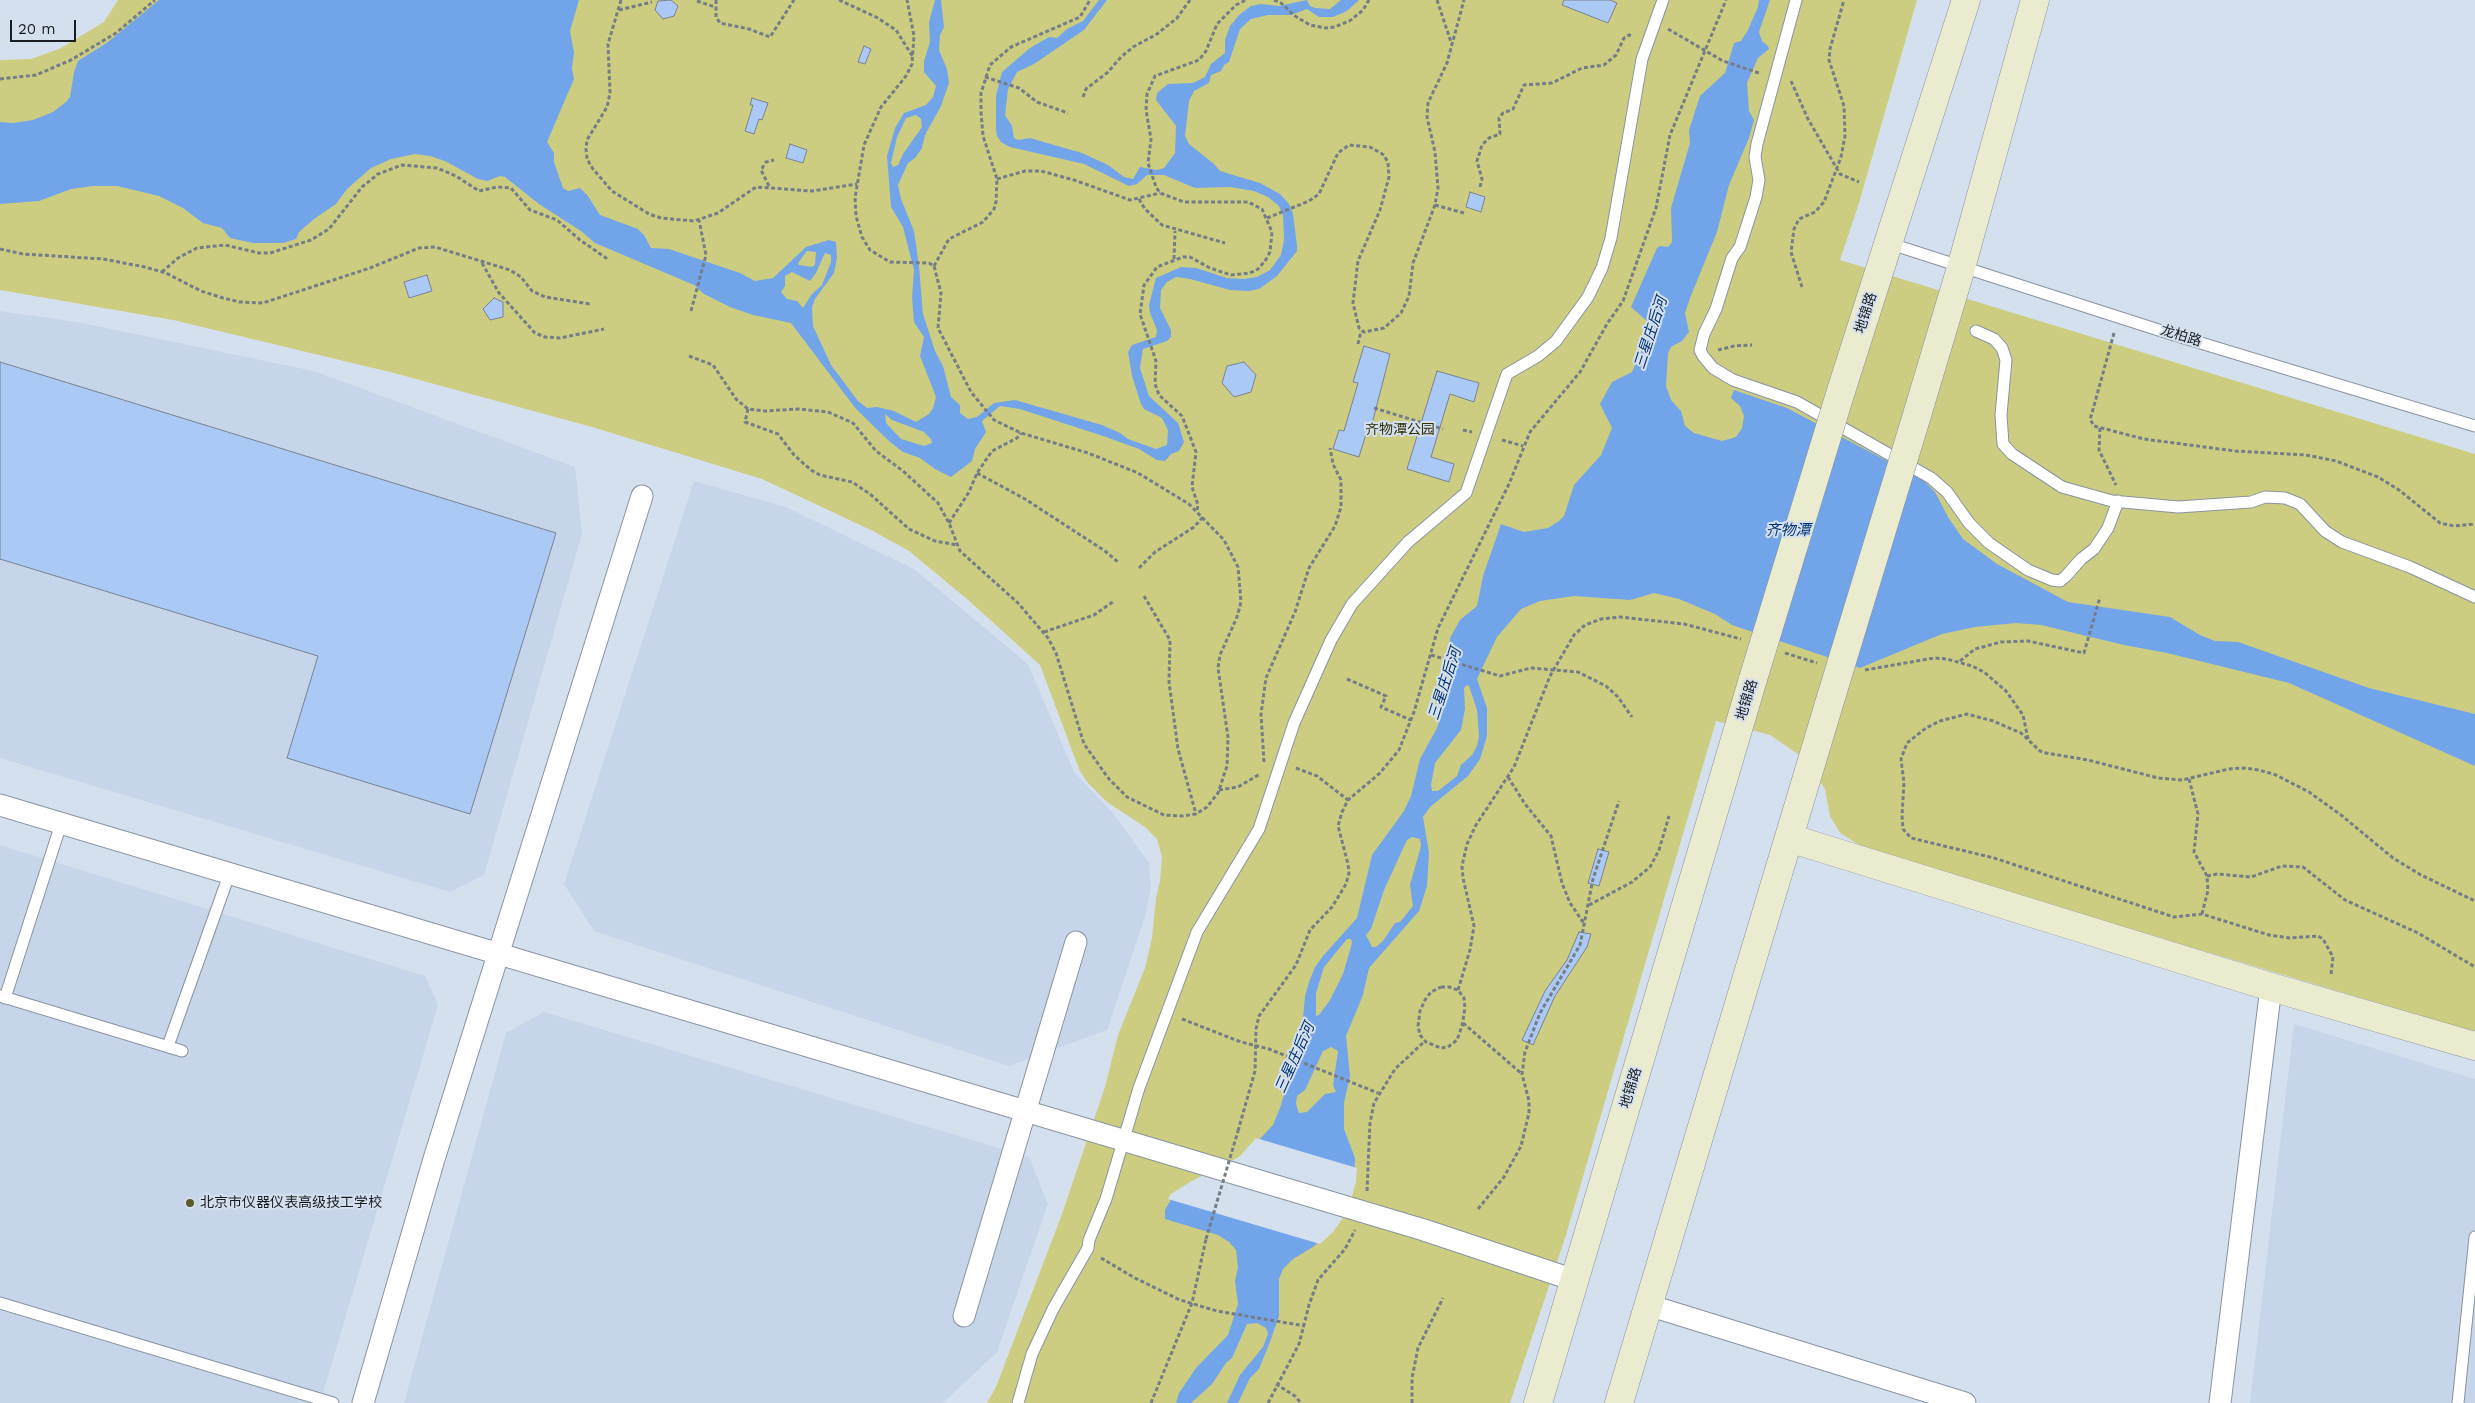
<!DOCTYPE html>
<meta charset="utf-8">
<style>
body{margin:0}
#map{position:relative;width:2475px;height:1403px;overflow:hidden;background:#d5e0ef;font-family:"Work Sans",sans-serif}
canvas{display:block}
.scale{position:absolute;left:10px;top:20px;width:66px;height:22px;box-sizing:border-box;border:2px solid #191d22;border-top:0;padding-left:6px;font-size:15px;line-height:18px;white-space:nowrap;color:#191d22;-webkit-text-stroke:4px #d5e0ef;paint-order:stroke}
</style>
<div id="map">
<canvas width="2475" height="1403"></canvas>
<div class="scale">20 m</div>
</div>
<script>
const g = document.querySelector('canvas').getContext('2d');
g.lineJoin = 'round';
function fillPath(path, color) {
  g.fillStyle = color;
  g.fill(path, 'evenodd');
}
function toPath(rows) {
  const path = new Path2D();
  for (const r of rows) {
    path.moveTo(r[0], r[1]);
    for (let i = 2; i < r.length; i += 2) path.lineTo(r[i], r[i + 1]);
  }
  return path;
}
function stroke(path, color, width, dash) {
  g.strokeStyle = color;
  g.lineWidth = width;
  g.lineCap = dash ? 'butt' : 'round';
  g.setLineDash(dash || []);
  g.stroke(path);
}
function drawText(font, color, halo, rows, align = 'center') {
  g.font = font + ' "Work Sans","Noto Sans SC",sans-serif';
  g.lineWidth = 4;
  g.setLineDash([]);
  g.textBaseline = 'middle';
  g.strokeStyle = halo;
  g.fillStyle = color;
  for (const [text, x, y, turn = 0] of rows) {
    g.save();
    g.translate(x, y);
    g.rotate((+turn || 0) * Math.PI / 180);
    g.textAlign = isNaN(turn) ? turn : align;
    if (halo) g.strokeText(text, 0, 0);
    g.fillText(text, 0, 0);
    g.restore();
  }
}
fillPath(toPath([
 [0,311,77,322,314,371,575,467,582,534,484,875,450,892,0,758],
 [694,481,786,507,914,569,1028,664,1074,772,1113,813,1149,863,1151,886,1146,913,1107,1030,1009,1066,594,931,564,884],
 [0,845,425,976,438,1005,320,1403,0,1403],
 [544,1012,1029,1157,1048,1204,997,1352,943,1403,404,1403,506,1033],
 [2294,1024,2475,1079,2475,1403,2250,1403]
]), '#c6d5ea');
fillPath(toPath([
 [118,0,1917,0,1859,203,1840,260,2475,454,2475,1032,1869,851,1840,833,1830,816,1825,789,1805,759,1770,735,1716,721,1566,1235,1510,1403,987,1403,996,1387,1062,1214,1105,1087,1118,1035,1145,968,1152,938,1156,898,1160,881,1162,857,1157,839,1145,827,1107,802,1087,782,1079,769,1040,665,967,599,909,551,873,531,762,479,592,427,394,373,173,320,0,290,0,60,31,59,61,48,104,22]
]), '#cdcd81');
fillPath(toPath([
 [159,0,579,0,570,31,574,53,572,68,574,79,547,142,554,153,554,162,563,188,568,191,580,188,588,196,600,215,638,229,644,235,651,248,669,249,740,273,755,281,773,278,806,247,829,240,836,242,837,258,834,273,815,299,812,307,813,326,831,365,858,401,867,408,877,407,894,411,916,422,929,414,933,408,936,397,920,356,924,337,914,322,912,298,914,270,903,227,891,207,887,156,895,128,904,113,926,105,933,97,936,86,924,72,924,61,930,42,929,22,935,0,941,0,944,27,940,35,939,50,947,69,949,83,941,106,925,135,922,148,915,158,908,163,898,185,901,199,914,231,919,266,923,314,935,351,943,366,951,397,960,405,960,413,968,419,977,417,994,403,1015,400,1102,425,1120,433,1128,439,1156,449,1167,445,1168,430,1162,418,1144,409,1141,404,1132,376,1128,352,1132,345,1156,337,1157,330,1150,313,1149,305,1156,278,1181,267,1196,268,1227,278,1243,279,1257,277,1270,270,1281,255,1284,240,1283,215,1279,206,1268,197,1254,191,1230,187,1195,188,1164,175,1147,175,1137,184,1129,186,1084,164,1010,147,1001,142,997,136,996,128,996,96,1002,72,1030,48,1049,37,1057,38,1067,29,1083,21,1099,0,1107,0,1084,30,1034,64,1017,72,1008,89,1005,115,1012,126,1014,138,1018,140,1030,138,1082,153,1108,165,1124,177,1133,179,1140,167,1157,170,1164,168,1175,153,1176,126,1156,100,1157,93,1168,84,1193,83,1205,77,1211,64,1225,53,1225,40,1230,26,1239,15,1251,6,1261,4,1279,6,1307,0,1310,6,1315,8,1330,9,1341,0,1359,0,1347,11,1333,17,1319,17,1307,9,1291,15,1268,15,1251,19,1240,29,1229,62,1224,65,1221,71,1211,75,1209,83,1194,91,1189,101,1185,136,1189,144,1214,164,1220,171,1260,183,1280,194,1289,204,1293,214,1297,246,1297,251,1277,276,1259,289,1249,291,1230,290,1190,279,1176,277,1167,282,1161,290,1160,308,1171,330,1171,337,1167,341,1143,349,1140,368,1149,396,1178,423,1184,442,1179,451,1171,454,1165,461,1157,460,1139,449,1106,437,1020,409,1000,406,982,421,986,432,975,449,972,461,951,477,935,469,920,458,903,452,890,442,856,409,791,323,753,315,730,307,704,294,694,285,595,243,581,231,539,204,505,177,500,176,487,181,478,179,445,161,430,156,415,154,391,159,371,168,347,189,336,204,314,219,299,232,296,239,283,243,253,243,230,238,222,228,203,223,183,208,159,196,117,186,93,186,71,189,39,201,0,204,0,122,13,123,33,120,53,112,66,102,70,97,74,72,78,61,108,42],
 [916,115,921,119,922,127,903,154,898,165,893,167,891,163,897,137,906,118],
 [807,251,816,252,815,265,812,267,799,265,798,263],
 [825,253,831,255,831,262,822,285,812,294,803,308,797,301,787,299,781,292,785,286,785,276,792,272,810,281,816,273],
 [885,414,892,420,924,432,931,439,932,443,924,446,901,439,886,423],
 [1759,0,1770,0,1759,32,1762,41,1768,46,1769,49,1758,58,1747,83,1749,111,1754,120,1749,138,1729,185,1717,232,1690,298,1685,313,1689,332,1682,341,1671,347,1668,353,1666,386,1671,400,1681,411,1685,426,1694,433,1722,441,1736,437,1742,428,1744,416,1740,406,1731,398,1734,390,1787,408,1923,480,1935,492,1948,517,1963,539,1997,564,2068,602,2170,617,2200,635,2215,641,2238,642,2369,688,2475,714,2475,766,2289,683,2167,653,2124,645,2041,625,2016,623,1975,627,1942,634,1860,668,1732,625,1715,614,1679,599,1654,593,1630,600,1574,596,1540,601,1521,609,1497,637,1477,679,1487,708,1487,736,1480,759,1468,776,1430,807,1423,817,1429,853,1427,886,1419,911,1369,968,1363,995,1346,1036,1350,1076,1344,1103,1344,1129,1355,1158,1354,1181,1331,1231,1313,1247,1293,1259,1283,1269,1279,1279,1279,1316,1270,1342,1259,1369,1250,1378,1238,1403,1227,1403,1240,1375,1263,1347,1268,1334,1266,1328,1257,1323,1247,1324,1232,1358,1226,1363,1212,1384,1191,1403,1176,1403,1179,1393,1196,1368,1228,1335,1238,1304,1235,1281,1238,1267,1236,1250,1229,1242,1218,1235,1165,1219,1165,1210,1173,1196,1241,1159,1273,1125,1280,1108,1301,1040,1305,996,1309,982,1315,967,1323,956,1357,918,1372,855,1404,811,1411,796,1420,759,1437,728,1450,690,1450,638,1460,620,1477,606,1483,576,1501,524,1524,532,1548,528,1559,521,1564,516,1574,485,1601,455,1612,428,1600,404,1612,382,1632,372,1647,338,1649,323,1631,307,1657,248,1660,246,1668,247,1672,242,1671,208,1690,143,1689,130,1700,96,1725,73,1734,43,1741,41,1748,30,1758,7],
 [1467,685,1469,686,1477,710,1479,736,1477,746,1472,755,1461,765,1457,776,1438,791,1432,791,1431,785,1435,763,1461,730,1465,709,1464,688],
 [1412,837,1420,839,1421,846,1410,885,1413,906,1400,922,1395,923,1383,941,1376,947,1372,947,1366,935,1371,929,1384,890,1407,840],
 [1347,939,1351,939,1352,943,1343,974,1330,1000,1319,1015,1316,1016,1316,993,1324,967],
 [1331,1047,1338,1051,1333,1085,1336,1092,1325,1094,1307,1112,1299,1113,1296,1104,1297,1096,1305,1090,1323,1051]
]), '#72a4ea');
fillPath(toPath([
 [1256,1138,1357,1168,1356,1182,1348,1211,1333,1232,1320,1244,1168,1199,1171,1194,1190,1182,1239,1157]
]), '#d5e0ef');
const building = toPath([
 [671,0,678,6,674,16,663,19,655,10,658,1,671,0],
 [1564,0,1610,0,1617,3,1608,23,1562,5,1564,0],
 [864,46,871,49,865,64,858,62,864,46],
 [752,98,768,103,762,120,759,119,754,134,745,131,753,105,750,105,752,98],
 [790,144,807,150,803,163,786,158,790,144],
 [1470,192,1485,197,1481,212,1466,207,1470,192],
 [427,275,432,291,409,298,404,282,427,275],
 [494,298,503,302,503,317,490,320,483,309,494,298],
 [1364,346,1390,354,1372,424,1369,424,1359,457,1333,449,1339,430,1344,431,1358,383,1353,382,1364,346],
 [0,362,556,533,470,814,287,758,318,656,0,559,0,362],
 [1244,362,1256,375,1251,392,1234,397,1222,383,1227,366,1244,362],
 [1437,371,1479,383,1474,402,1450,394,1431,457,1454,464,1449,482,1407,469,1437,371],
 [1598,849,1609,852,1599,886,1588,883,1598,849],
 [1579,932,1591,934,1587,947,1555,996,1533,1045,1522,1040,1545,991,1567,960,1579,932]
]);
fillPath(building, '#aac9f4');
stroke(building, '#798290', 1);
const lane = toPath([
 [1796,0,1757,144,1755,157,1759,180,1756,197,1740,247,1732,258,1716,309,1704,334,1700,350,1703,356,1713,368,1733,380,1797,402,1931,478,1947,492,1969,523,1989,543,2028,570,2052,580,2060,581,2066,576,2081,559,2094,549,2108,528,2118,501],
 [1888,243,2171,334,2475,426],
 [1976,331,1994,339,2002,348,2006,360,2001,415,2003,444,2012,454,2062,487,2112,501,2178,507,2251,502,2265,497,2285,498,2300,504,2325,531,2342,542,2410,567,2475,597],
 [0,996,182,1051],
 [5,998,61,824],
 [168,1046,229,875],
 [0,1303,333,1403],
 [1018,1403,1032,1354,1053,1309,1088,1248,1089,1240,1106,1199,1139,1088,1197,932,1259,829,1294,723,1331,640,1352,604,1408,542,1466,493,1507,374,1538,356,1556,341,1588,297,1602,268,1611,238,1642,59,1663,0],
 [2458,1403,2475,1237]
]);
const street = toPath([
 [0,805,1424,1230,1574,1280],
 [1648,1305,1965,1403],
 [964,1316,1076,942],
 [363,1403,434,1159,642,496],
 [2220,1403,2271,987]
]);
const secondary = toPath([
 [1841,391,1966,0],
 [1917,415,1961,268,2035,0],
 [1789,838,2271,987,2475,1046],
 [1538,1403,1753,679],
 [1619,1403,1829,704]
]);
stroke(lane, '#8993a1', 13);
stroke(street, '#8993a1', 23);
stroke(secondary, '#8993a1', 29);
stroke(toPath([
 [621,0,608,44,610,93,607,107,587,140,586,149,587,159,593,169,612,191,649,214,661,218,694,221,718,213,756,187,812,191,857,184],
 [716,0,716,17,720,23,749,29,770,37,794,0],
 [839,0,876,17,896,30,913,57],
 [1274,0,1281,3,1295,16,1310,25,1326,28,1335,27,1351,20,1363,10,1369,0],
 [1437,0,1452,45],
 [697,1,715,7],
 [619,10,652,2],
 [1668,29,1723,61,1759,73],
 [985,77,1019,88,1037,102,1068,113],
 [0,79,36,75,71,60,116,33,155,0],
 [1791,81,1808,119,1840,174,1859,182],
 [1083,97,1086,89,1108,72,1121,57,1133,47,1157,34,1177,18,1190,0],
 [997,179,1025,171,1041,171,1074,180,1130,200,1160,193],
 [769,186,761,170,766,162,774,160],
 [1480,187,1482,179,1477,161,1482,145,1489,138,1500,134,1499,118,1503,113,1513,109,1524,85,1552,83,1582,68,1604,65,1616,55,1624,38,1629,35,1633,36],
 [1139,199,1145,209,1162,225,1225,243],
 [1435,205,1464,213],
 [1267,218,1309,201,1319,194,1338,153,1349,145,1370,147,1384,155,1388,163,1389,177,1380,210,1358,261,1353,303,1359,328,1364,332,1384,328,1401,313,1409,296,1413,263,1435,205,1438,188,1435,152,1427,117,1428,103,1447,63,1464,0],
 [0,249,23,254,103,259,145,267,166,273,201,291,223,298,240,302,263,303,370,268,419,248,435,247,510,270,521,277,532,291,545,297,590,304],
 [1174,259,1175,231],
 [482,263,499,293,535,333,545,337,560,338,604,329],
 [934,266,949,239,983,222,994,209,996,202,997,179,983,136,981,112,981,93,990,65,1011,47,1080,17,1090,0],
 [162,272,178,258,197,248,225,245,259,253,270,253,311,240,329,229,362,187,378,174,402,165,437,168,456,176,479,191,497,187,511,188,530,210,557,220,580,240,609,260],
 [1802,287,1791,252,1794,229,1799,219,1815,212,1824,202,1841,157,1845,136,1844,106,1829,60,1830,49,1844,0],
 [691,311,706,255,699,220],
 [2114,333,2092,413,2090,419,2094,426,2144,439,2235,451,2306,455,2336,461,2378,477,2399,490,2440,523,2454,526,2475,524],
 [1358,344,1361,331],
 [1718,350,1734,346,1752,345],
 [689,356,713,365,736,399,748,409,765,411,799,409,828,412,853,423,876,451,903,471,938,503,949,523,960,551,1018,603,1048,638,1056,653,1084,744,1109,779,1127,797,1164,815,1182,816,1196,814,1207,807,1218,793,1227,766,1228,737,1218,668,1220,655,1237,617,1241,602,1238,567,1224,540,1189,504,1138,473,1088,453,1021,433,994,420,971,392,938,328,941,293,934,266,929,263,890,262,870,250,862,237,856,216,855,198,864,145,881,107,906,76,912,64,914,36,907,0],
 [1374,408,1443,429],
 [748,409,745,422,778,434,794,455,811,470,820,475,852,482,870,494,909,529,935,541,957,545],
 [2100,428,2099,450,2116,485],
 [1463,430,1472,432],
 [1502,440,1523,446],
 [977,473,1025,499,1105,551,1118,562],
 [1197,510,1198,505,1192,487,1196,452,1182,416,1159,395,1155,384,1156,361,1140,314,1144,285,1157,267,1183,257,1190,257,1210,268,1231,275,1250,273,1258,269,1265,261,1270,252,1272,232,1262,209,1248,202,1184,202,1160,193,1156,187,1148,163,1151,139,1146,110,1147,94,1155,76,1199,60,1206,51,1217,24,1236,5,1246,0],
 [949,523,969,492,977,473,992,451,1017,438,1021,433],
 [1139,568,1155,552,1194,527,1203,517],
 [1144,596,1170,640,1169,682,1178,749,1196,814],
 [1044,632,1094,615,1114,601],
 [1785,653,1817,663],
 [1431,655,1500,676,1531,668,1578,672,1606,686,1618,697,1632,717],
 [1960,661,1975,649,2001,642,2028,641,2084,653,2100,597],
 [1865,670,1934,658,1947,659,1972,666,1984,672,2006,691,2023,715,2028,739],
 [1347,679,1386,696,1381,707,1411,720],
 [1264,762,1261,714,1266,678,1295,612,1309,568,1335,526,1341,507,1341,480,1333,464,1330,448],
 [1296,768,1317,776,1348,800],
 [1508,777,1525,804,1551,836,1562,883,1570,903,1585,925],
 [2189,779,2198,814,2194,852,2207,876,2208,890,2202,914],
 [1219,790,1238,787,1260,774],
 [2207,876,2217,874,2251,877,2282,866,2303,867,2345,900,2418,933,2475,967],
 [1589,905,1632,882,1650,867,1659,850,1669,816],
 [2331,974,2333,957,2323,939,2318,936,2290,938,2269,935,2202,914,2174,917,1994,858,1911,838,1903,829,1902,815,1904,783,1901,759,1907,743,1926,728,1940,721,1967,714,1993,721,2021,733,2040,751,2046,753,2088,760,2158,778,2182,780,2229,769,2244,768,2259,770,2276,775,2309,792,2341,815,2393,858,2421,875,2475,901],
 [1441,987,1449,987,1458,990,1464,998,1465,1008,1462,1026,1457,1040,1448,1047,1441,1048,1426,1042,1420,1035,1418,1026,1420,1011,1425,1000,1431,992,1441,987],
 [1458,990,1470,950,1474,926,1463,878,1462,866,1467,844,1476,825,1514,767,1550,676,1574,635,1585,625,1601,619,1620,617,1684,624,1741,639],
 [1182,1019,1241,1042,1269,1049,1378,1093],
 [1463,1023,1522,1074],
 [1238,1131,1255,1071,1256,1029,1259,1016,1296,965,1310,930,1332,907,1346,884,1349,873,1348,864,1338,826,1342,812,1348,800,1380,773,1399,750,1414,712,1438,628,1509,484,1530,432,1580,372,1607,324,1623,301,1656,208,1670,135,1726,0],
 [1367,1191,1370,1123,1374,1103,1395,1069,1425,1041],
 [1478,1209,1504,1177,1521,1146,1529,1113,1529,1101,1522,1074,1525,1052,1540,1013,1580,945,1593,879,1619,801],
 [1101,1258,1135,1278,1180,1300,1217,1311,1305,1326],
 [1276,1384,1295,1396,1301,1403],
 [1151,1403,1192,1303,1206,1239],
 [1268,1403,1299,1344,1309,1305,1318,1280,1345,1249,1355,1230],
 [1412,1403,1412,1378,1418,1348,1443,1298]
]), '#757d87', 3, [4, 2.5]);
stroke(lane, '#fff', 11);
stroke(street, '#fff', 21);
stroke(secondary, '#ebebcf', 28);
const secondaryBridge = toPath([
 [1753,679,1841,391],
 [1829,704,1917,415]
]);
stroke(secondaryBridge, '#8993a1', 29, []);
stroke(toPath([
 [1206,1239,1238,1131]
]), '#757d87', 3, [4, 2.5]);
stroke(secondaryBridge, '#ebebcf', 28);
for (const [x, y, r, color] of [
 [190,1203,5,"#5c5b27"]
]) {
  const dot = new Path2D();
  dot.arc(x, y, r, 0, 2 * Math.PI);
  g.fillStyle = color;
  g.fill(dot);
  stroke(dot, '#d5e0ef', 2);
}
drawText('14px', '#191d22', '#d5e0ef', [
 ["地锦路",1866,313,-72],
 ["龙柏路",2181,336,17],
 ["地锦路",1747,700,-73],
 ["地锦路",1631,1088,-73]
]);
drawText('14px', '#302f06', '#d5e0ef', [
 ["齐物潭公园",1400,430]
]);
drawText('14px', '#191d22', '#d5e0ef', [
 ["北京市仪器仪表高级技工学校",200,1203]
], 'left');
drawText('italic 15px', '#003370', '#d5e0ef', [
 ["三星庄后河",1651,333,-72],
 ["齐物潭",1788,531],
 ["三星庄后河",1445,684,-72],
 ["三星庄后河",1295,1058,-66]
]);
</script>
